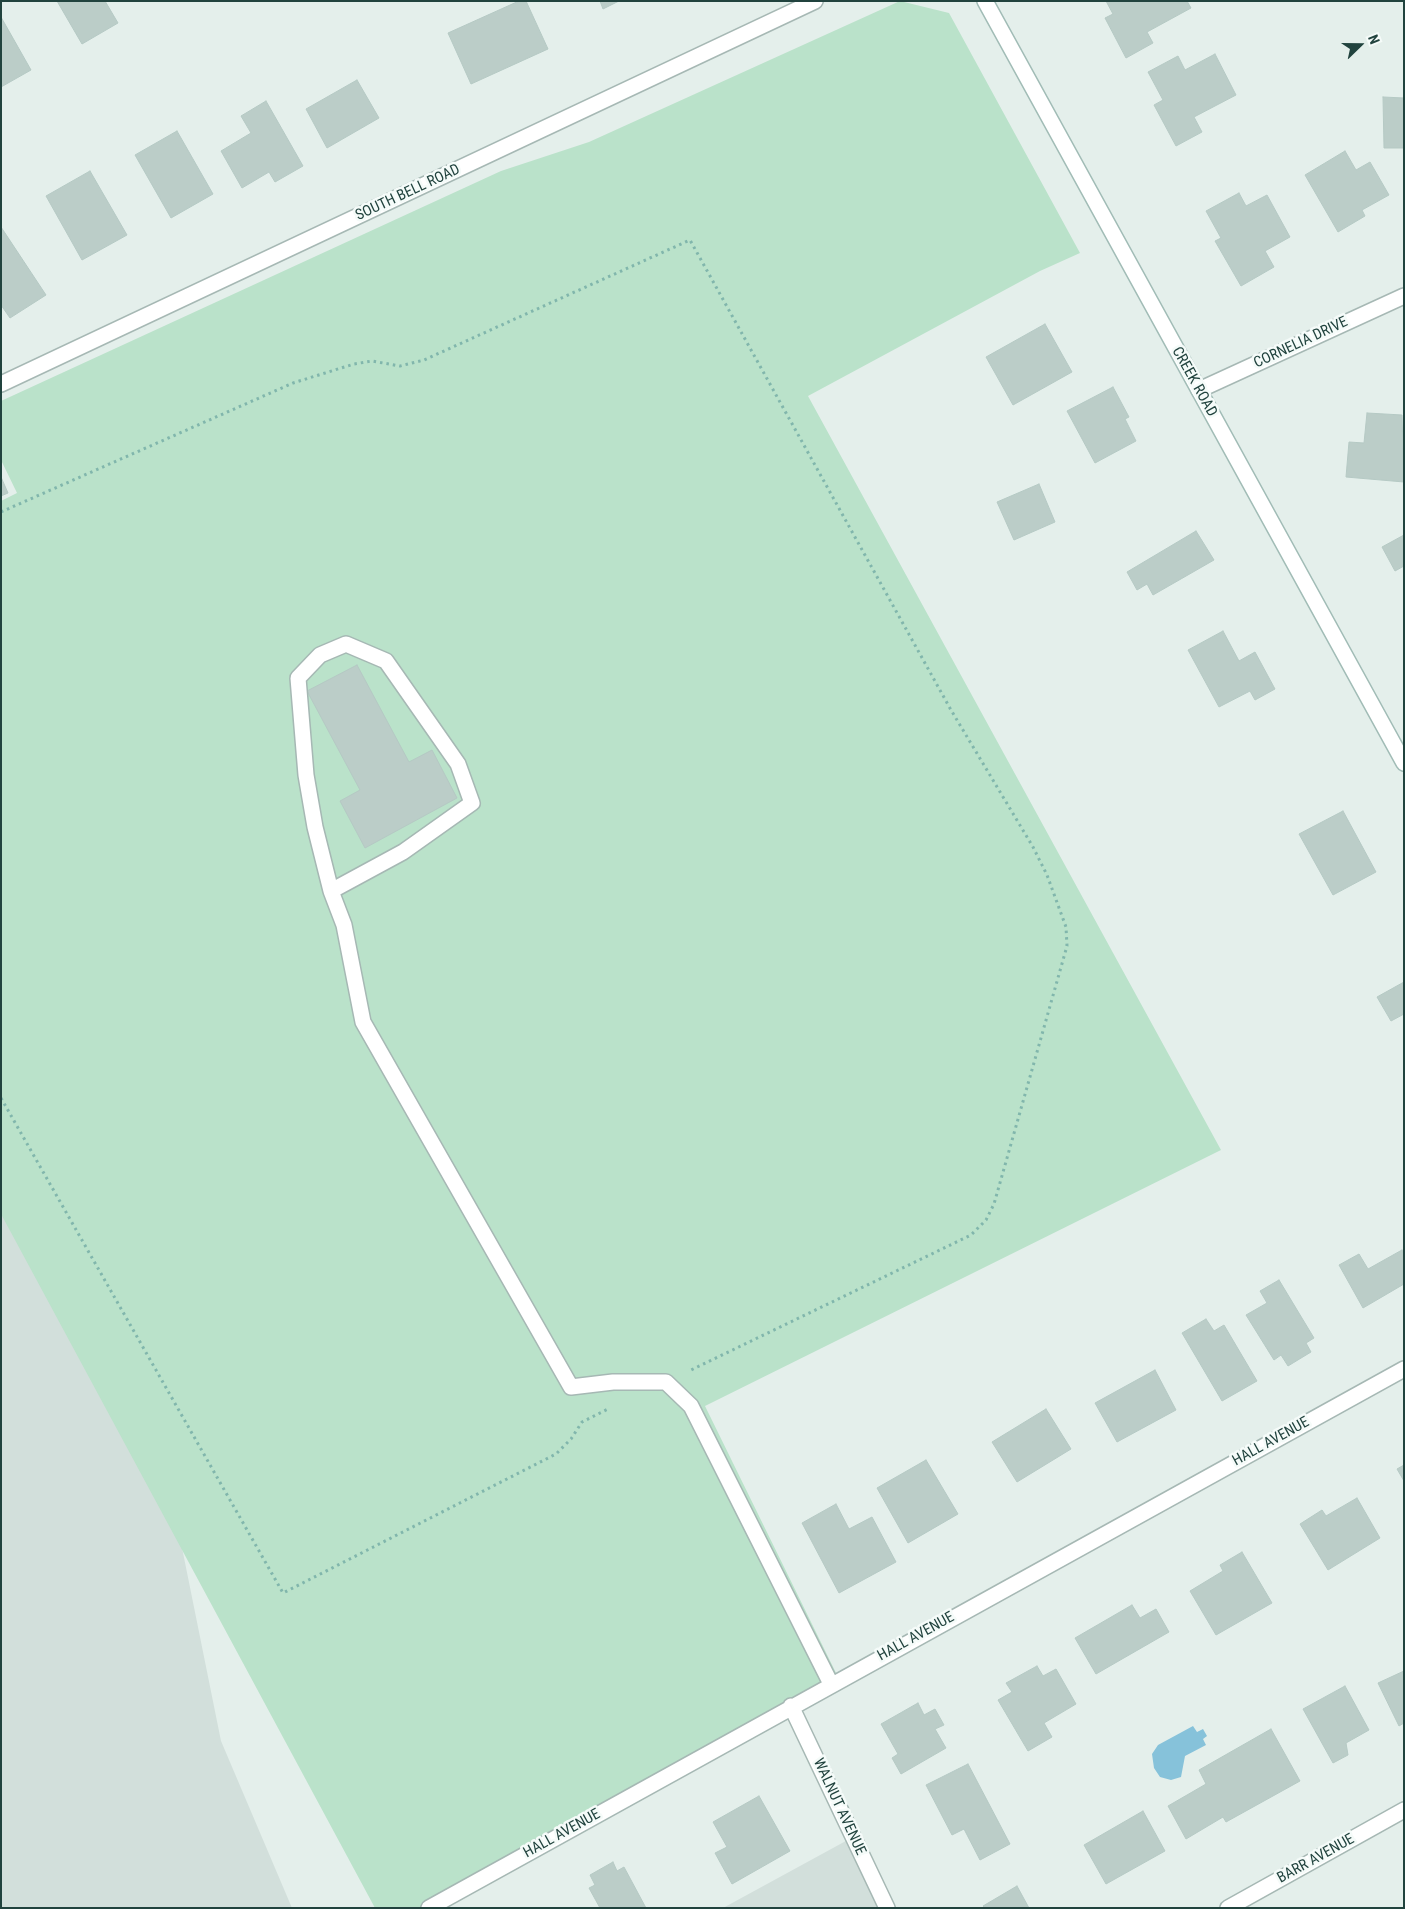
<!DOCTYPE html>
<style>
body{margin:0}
#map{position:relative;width:1405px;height:1909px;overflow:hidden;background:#e4efeb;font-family:"Roboto Condensed",sans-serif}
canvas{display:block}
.frame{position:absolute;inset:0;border:2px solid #21433e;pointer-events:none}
.north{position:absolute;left:1335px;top:20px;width:50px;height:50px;-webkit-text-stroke:4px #f5fbf9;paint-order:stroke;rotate:68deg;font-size:14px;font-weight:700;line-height:20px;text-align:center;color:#21433e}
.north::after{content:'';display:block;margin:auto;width:18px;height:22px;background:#21433e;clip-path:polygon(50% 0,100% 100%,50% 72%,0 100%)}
</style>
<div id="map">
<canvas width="1405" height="1909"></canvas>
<div class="frame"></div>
<div class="north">N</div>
</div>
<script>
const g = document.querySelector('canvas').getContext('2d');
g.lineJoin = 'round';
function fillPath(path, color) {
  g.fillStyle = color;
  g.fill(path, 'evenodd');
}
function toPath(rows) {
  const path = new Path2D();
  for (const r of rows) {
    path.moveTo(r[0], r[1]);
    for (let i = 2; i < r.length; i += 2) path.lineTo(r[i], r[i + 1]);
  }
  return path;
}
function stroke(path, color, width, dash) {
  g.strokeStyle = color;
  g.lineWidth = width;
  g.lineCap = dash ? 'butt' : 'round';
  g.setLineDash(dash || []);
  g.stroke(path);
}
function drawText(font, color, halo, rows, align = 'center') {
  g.font = font + ' "Roboto Condensed",sans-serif';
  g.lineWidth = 5;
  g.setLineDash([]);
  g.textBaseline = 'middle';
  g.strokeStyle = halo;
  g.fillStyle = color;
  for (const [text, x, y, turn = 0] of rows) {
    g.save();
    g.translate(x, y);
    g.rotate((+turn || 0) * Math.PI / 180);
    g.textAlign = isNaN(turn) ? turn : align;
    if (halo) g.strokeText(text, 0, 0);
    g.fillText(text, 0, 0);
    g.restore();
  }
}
fillPath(toPath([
 [1,1138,154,1409,221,1741,292,1908,1,1908],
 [855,1836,894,1908,723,1908]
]), '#d2dfdb');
fillPath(toPath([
 [900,1,949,13,1080,253,1040,271,808,396,1221,1150,705,1406,837,1675,430,1908,375,1908,1,1214,1,501,17,493,1,460,1,401,501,171,589,142]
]), '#bae2ca');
fillPath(toPath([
 [1193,1726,1197,1732,1203,1729,1207,1736,1203,1739,1206,1745,1185,1756,1181,1777,1171,1780,1160,1777,1154,1768,1152,1754,1158,1745]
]), '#86c2da');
const building = toPath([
 [57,1,105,1,118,23,82,44,57,1],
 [519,1,526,1,548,49,471,84,448,33,519,1],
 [600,1,619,1,603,9,600,1],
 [1106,1,1187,1,1191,8,1147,32,1153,43,1126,58,1105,18,1113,14,1106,1],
 [1,17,31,70,1,87,1,17],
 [1215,54,1236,95,1194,117,1202,132,1176,146,1154,105,1163,100,1148,72,1178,56,1185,70,1215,54],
 [357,80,379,118,327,148,306,109,357,80],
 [1383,97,1404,98,1404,148,1384,148,1383,97],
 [266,101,303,166,275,182,269,172,242,188,221,151,251,133,241,116,266,101],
 [177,131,213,194,171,218,135,155,177,131],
 [1345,151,1356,170,1370,162,1389,195,1362,210,1365,216,1338,232,1305,175,1345,151],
 [90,171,127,235,82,260,46,196,90,171],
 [1239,193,1246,206,1267,195,1290,237,1265,251,1274,267,1241,286,1215,241,1221,238,1206,211,1239,193],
 [1,227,46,295,10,318,1,305,1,227],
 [1045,324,1072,372,1013,405,986,357,1045,324],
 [1113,387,1129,417,1125,419,1136,441,1095,463,1067,411,1113,387],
 [1367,413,1402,415,1404,482,1346,477,1349,442,1364,443,1367,413],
 [1,477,8,493,1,496,1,477],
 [1039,484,1055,522,1014,540,997,502,1039,484],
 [1196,531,1214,560,1153,595,1147,584,1137,590,1127,572,1196,531],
 [1404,535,1404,566,1395,571,1382,547,1404,535],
 [1223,631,1239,661,1255,652,1275,689,1255,700,1250,691,1219,707,1188,650,1223,631],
 [357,665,409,762,432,750,457,798,365,848,340,801,360,790,307,691,357,665],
 [1343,811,1376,872,1333,895,1299,834,1343,811],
 [1404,982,1404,1014,1391,1021,1377,997,1404,982],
 [1402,1250,1404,1254,1404,1284,1363,1308,1339,1265,1359,1254,1368,1269,1402,1250],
 [1279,1280,1314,1338,1306,1343,1311,1352,1288,1366,1281,1355,1274,1360,1246,1315,1267,1303,1260,1291,1279,1280],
 [1206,1319,1214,1331,1224,1325,1257,1381,1222,1401,1182,1333,1206,1319],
 [1155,1370,1176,1410,1117,1442,1095,1403,1155,1370],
 [1046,1409,1071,1449,1017,1482,992,1442,1046,1409],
 [926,1460,958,1514,908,1543,877,1488,926,1460],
 [1404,1465,1404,1481,1397,1469,1404,1465],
 [1357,1498,1380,1538,1328,1570,1300,1524,1322,1510,1326,1516,1357,1498],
 [836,1504,849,1529,872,1517,896,1562,839,1593,802,1523,836,1504],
 [1242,1552,1272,1603,1216,1635,1190,1591,1223,1571,1220,1565,1242,1552],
 [1132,1605,1140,1618,1156,1609,1169,1632,1096,1674,1075,1638,1132,1605],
 [1037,1666,1043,1676,1056,1669,1076,1704,1044,1723,1052,1737,1028,1751,998,1700,1012,1692,1006,1683,1037,1666],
 [1404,1671,1404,1723,1399,1726,1378,1683,1404,1671],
 [1345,1686,1369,1730,1346,1743,1348,1755,1333,1763,1303,1709,1345,1686],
 [918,1703,924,1715,935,1709,944,1725,935,1729,946,1748,901,1774,892,1758,898,1754,881,1724,918,1703],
 [1271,1729,1300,1781,1226,1822,1223,1817,1186,1839,1168,1806,1206,1784,1199,1770,1271,1729],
 [968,1764,1010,1844,980,1860,964,1829,952,1835,926,1785,968,1764],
 [759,1796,790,1851,732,1884,715,1853,727,1847,713,1822,759,1796],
 [1143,1811,1165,1851,1106,1884,1084,1845,1143,1811],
 [613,1862,617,1871,624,1867,646,1908,600,1908,589,1888,595,1885,590,1875,613,1862],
 [1017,1886,1029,1908,985,1908,983,1906,1017,1886]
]);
fillPath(building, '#bbcdc8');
stroke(building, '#b5c9c4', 1);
const service = toPath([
 [331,891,315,827,306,775,298,678,320,655,346,644,386,661,458,764,472,803,403,852,331,891,344,925,363,1022,571,1387,613,1382,666,1382,691,1406,831,1684]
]);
const minor = toPath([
 [1,384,815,1],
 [1199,390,1404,296],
 [791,1706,887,1908],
 [429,1908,1404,1369],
 [1228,1908,1404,1810]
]);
const secondary = toPath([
 [985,1,1404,763]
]);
stroke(service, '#a6b8b4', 18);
stroke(minor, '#a6b8b4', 18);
stroke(secondary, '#a1bcb6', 18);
stroke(toPath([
 [1,512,293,383,354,364,372,361,400,366,424,360,690,240,951,710,1033,847,1047,875,1066,927,1067,946,994,1204,986,1220,971,1235,691,1370],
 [1,1098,283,1593,556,1454,571,1439,582,1422,608,1409]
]), '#81b6ac', 3, [2.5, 4]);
stroke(service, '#fff', 15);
stroke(minor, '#fff', 15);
stroke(secondary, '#fff', 15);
drawText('15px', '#21433e', '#f5fbf9', [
 ["SOUTH BELL ROAD",408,193,-25],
 ["CORNELIA DRIVE",1301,343,-25],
 ["CREEK ROAD",1194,382,61],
 ["HALL AVENUE",1271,1442,-29],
 ["HALL AVENUE",916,1637,-29],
 ["WALNUT AVENUE",839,1807,65],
 ["HALL AVENUE",562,1834,-29],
 ["BARR AVENUE",1316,1859,-29]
]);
</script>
